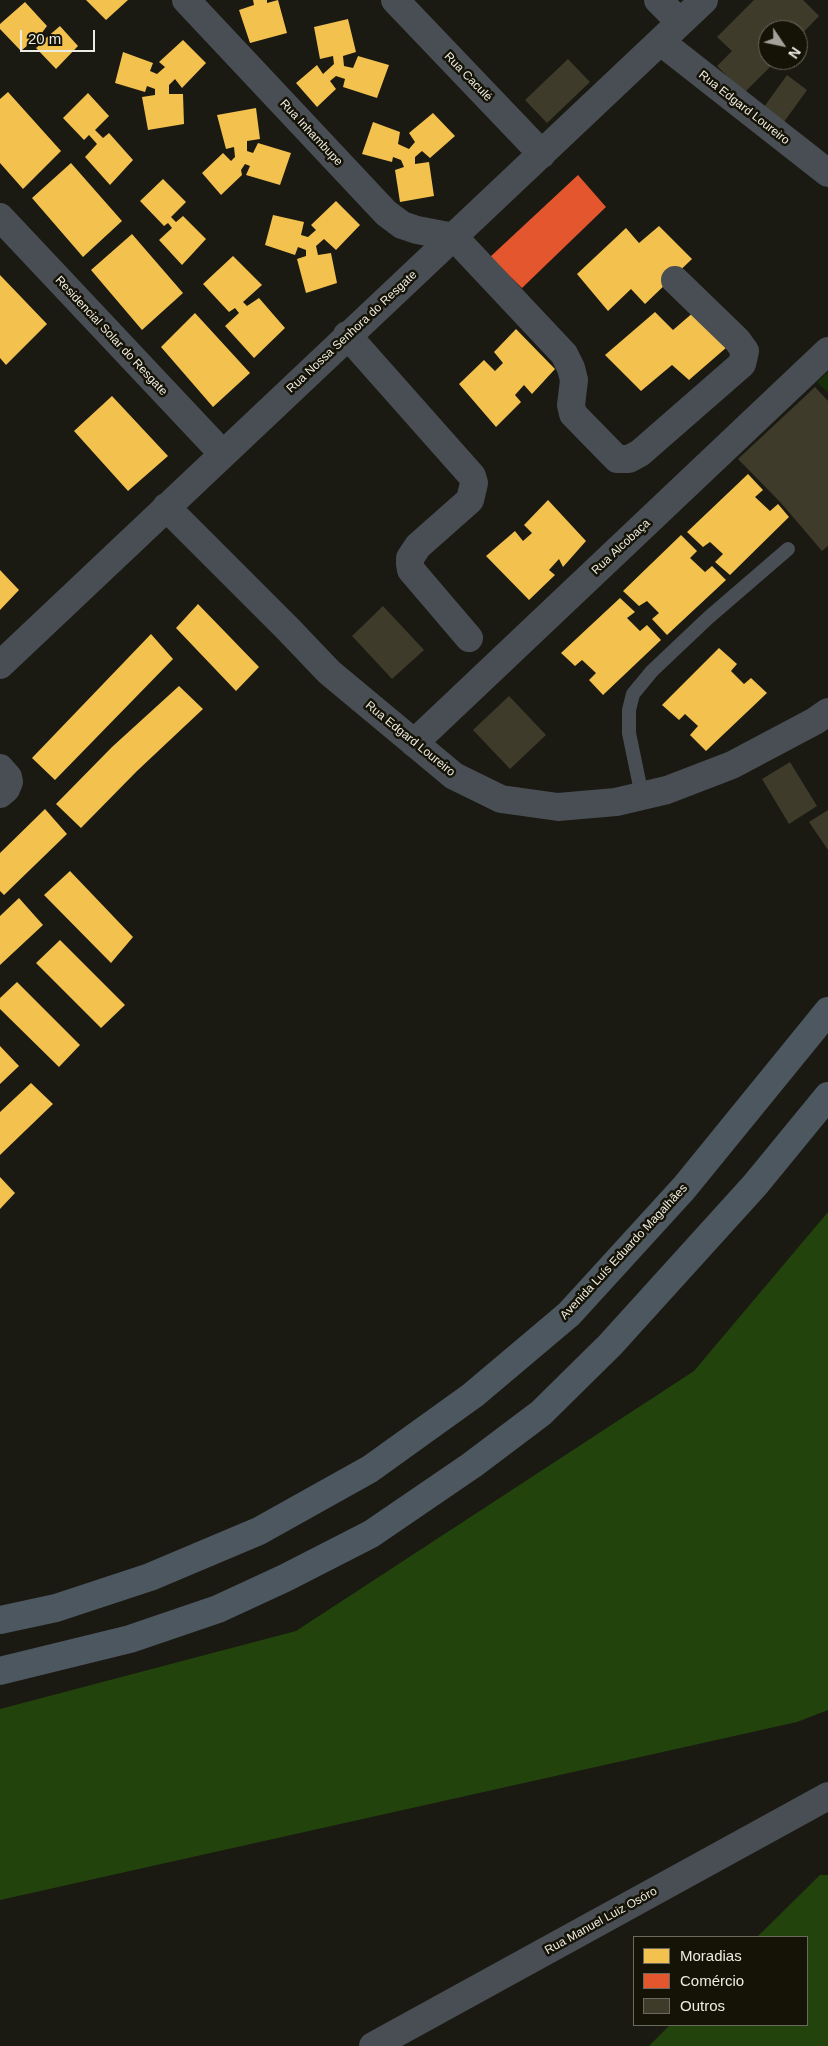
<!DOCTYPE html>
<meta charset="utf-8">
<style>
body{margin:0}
#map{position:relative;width:828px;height:2046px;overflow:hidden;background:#1a1912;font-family:Helvetica,sans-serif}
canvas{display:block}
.legend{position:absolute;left:633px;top:1936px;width:175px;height:90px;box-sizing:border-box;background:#151206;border:1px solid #6b695e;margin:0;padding:6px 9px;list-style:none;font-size:15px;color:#edece3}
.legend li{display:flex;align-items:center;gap:10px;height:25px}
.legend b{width:25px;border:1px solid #6b695e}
.north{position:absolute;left:758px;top:20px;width:50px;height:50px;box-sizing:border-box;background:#151206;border:1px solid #6b695e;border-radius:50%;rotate:124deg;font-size:14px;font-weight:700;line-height:20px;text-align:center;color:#edece3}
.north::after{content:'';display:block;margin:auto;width:18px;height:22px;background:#a3a29a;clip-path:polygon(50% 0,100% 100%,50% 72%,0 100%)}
.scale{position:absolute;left:20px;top:30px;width:75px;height:22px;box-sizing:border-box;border:2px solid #edece3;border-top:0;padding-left:6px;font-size:15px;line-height:18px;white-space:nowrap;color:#edece3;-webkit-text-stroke:4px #151206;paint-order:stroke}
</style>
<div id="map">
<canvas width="828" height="2046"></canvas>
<ul class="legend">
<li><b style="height:14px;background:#f2c14e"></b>Moradias</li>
<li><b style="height:14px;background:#e4572e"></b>Comércio</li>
<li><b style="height:14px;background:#3e3b2b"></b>Outros</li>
</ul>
<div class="north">N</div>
<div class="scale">20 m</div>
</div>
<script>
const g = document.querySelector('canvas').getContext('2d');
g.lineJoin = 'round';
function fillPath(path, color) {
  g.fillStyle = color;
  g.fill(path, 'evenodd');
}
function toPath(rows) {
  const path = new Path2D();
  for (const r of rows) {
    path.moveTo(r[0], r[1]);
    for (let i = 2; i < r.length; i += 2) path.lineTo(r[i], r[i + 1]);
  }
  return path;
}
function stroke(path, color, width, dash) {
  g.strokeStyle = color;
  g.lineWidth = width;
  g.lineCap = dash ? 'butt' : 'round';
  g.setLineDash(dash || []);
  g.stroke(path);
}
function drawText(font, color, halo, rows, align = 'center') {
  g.font = font + ' Helvetica,sans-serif';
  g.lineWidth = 5;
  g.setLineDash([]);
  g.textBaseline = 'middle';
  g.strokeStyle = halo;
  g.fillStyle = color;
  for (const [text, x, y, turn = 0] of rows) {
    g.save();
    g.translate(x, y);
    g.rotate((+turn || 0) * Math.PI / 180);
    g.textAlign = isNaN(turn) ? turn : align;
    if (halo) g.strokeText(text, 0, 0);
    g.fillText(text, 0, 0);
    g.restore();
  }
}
fillPath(toPath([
 [828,372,828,393,817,382]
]), '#172f08');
fillPath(toPath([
 [828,1212,828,1710,797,1722,0,1900,0,1709,296,1631,694,1371],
 [820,1875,828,1875,828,2046,649,2046,670,2025,807,2025,807,1937,757,1937]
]), '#22440c');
fillPath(toPath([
 [86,0,128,0,106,20],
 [253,0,267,0,267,3,278,0,287,33,250,43,239,10,254,5],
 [25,2,47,26,41,34,46,38,60,26,78,46,56,69,36,48,42,43,36,38,21,51,0,29,0,24],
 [348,19,356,52,343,56,344,66,353,68,358,56,389,65,377,98,343,87,345,79,336,76,330,81,336,89,317,107,296,83,317,65,323,74,334,64,333,56,320,59,314,27],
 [183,40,206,63,182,88,175,79,169,85,169,94,183,94,184,124,148,130,142,97,155,95,155,89,147,86,145,92,115,83,123,52,153,63,150,71,157,74,165,67,159,62],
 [8,92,61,151,23,189,0,163,0,99],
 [88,93,109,116,95,130,103,138,109,133,133,160,110,185,85,157,97,144,89,135,84,140,63,118],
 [256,108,260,139,247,141,247,151,253,153,258,143,291,153,280,185,246,175,250,166,245,164,241,170,242,175,221,195,202,173,223,153,231,161,235,157,234,147,226,149,217,115],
 [433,113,455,136,430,158,422,151,415,157,415,164,429,162,434,196,400,202,395,170,404,167,401,160,393,157,392,162,362,154,373,122,400,132,398,144,409,149,415,142,409,133],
 [71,163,122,221,83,257,32,198],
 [163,179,186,202,171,217,176,222,183,216,206,239,182,265,159,240,172,228,168,223,164,226,140,201],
 [336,201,360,225,336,250,324,239,316,246,318,255,331,253,337,283,306,293,297,259,306,256,306,250,298,247,295,255,265,245,273,215,304,222,301,235,308,237,316,230,311,225],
 [659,226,692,259,645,304,631,289,608,311,577,274,626,228,639,243],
 [132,234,183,293,142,330,91,270],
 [233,256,262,285,243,302,247,306,259,298,285,328,254,358,225,326,239,313,235,308,229,312,203,284],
 [0,275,47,324,6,365,0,358],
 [695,311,727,347,689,380,672,365,641,391,605,355,655,312,673,330],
 [195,313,250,373,213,407,161,347],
 [516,329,555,369,532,394,524,385,515,395,521,402,496,427,459,384,484,360,495,371,503,363,494,352],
 [112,396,168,456,128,491,74,431],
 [748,474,763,490,755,497,770,511,778,504,789,517,730,575,715,562,723,554,710,542,703,547,687,532],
 [548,500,586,541,563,567,559,559,549,570,555,575,529,600,486,556,515,531,523,541,532,533,524,525],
 [681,535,697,551,690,558,705,572,712,566,726,580,667,635,652,619,659,613,647,601,639,606,623,591],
 [0,570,19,590,0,610],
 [620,598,635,612,627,618,640,631,647,625,661,640,603,695,589,680,596,673,582,660,575,666,561,653],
 [198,604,259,667,236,691,176,628],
 [151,634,173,659,55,780,32,758],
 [719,648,737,664,731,671,744,684,751,678,767,693,706,751,690,735,698,726,685,714,679,720,662,705],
 [179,686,203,709,137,771,81,828,56,804,112,747],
 [45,809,67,834,4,895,0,891,0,853],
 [70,871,133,937,111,963,44,895],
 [19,898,43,925,0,965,0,916],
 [60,940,125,1005,101,1028,36,963],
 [17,982,80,1045,59,1067,0,1009,0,998],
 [0,1046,19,1066,0,1084],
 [31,1083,53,1104,0,1155,0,1112],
 [0,1177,15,1193,0,1209]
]), '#f2c14e');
fillPath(toPath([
 [578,175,606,207,522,288,490,257]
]), '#e4572e');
fillPath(toPath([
 [754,0,803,0,819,16,798,38,798,30,768,30,768,60,777,60,744,93,717,66,732,51,717,37],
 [568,59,590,82,547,123,525,100],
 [787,75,807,90,784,122,764,107],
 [815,387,828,401,828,546,822,551,781,503,738,459],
 [383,606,424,650,392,679,352,636],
 [509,696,546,735,510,769,473,730],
 [790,762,817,806,789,824,762,779],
 [828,810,828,850,809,822]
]), '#3e3b2b');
stroke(toPath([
 [642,796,629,733,629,710,633,694,652,671,708,618,788,549]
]), '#484e53', 14);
stroke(toPath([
 [186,0,386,213,402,225,417,230,454,237,564,354,571,368,574,380,571,405,573,414,617,459,629,459,640,453,742,364,745,351,737,340,675,280],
 [395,0,542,154],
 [658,0,680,22],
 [661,42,828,173],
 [0,217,223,454],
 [347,335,472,476,474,483,470,500,418,546,410,558,410,564,411,570,469,638],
 [166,507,288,629,329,672,454,776,501,799,558,807,616,802,667,790,732,765,815,721,828,712],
 [0,665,704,0],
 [414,743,828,351],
 [0,768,8,777,9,782,6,789,0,794],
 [373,2046,828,1796]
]), '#484e53', 28);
stroke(toPath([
 [0,1620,56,1608,150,1577,259,1531,370,1469,473,1395,569,1314,684,1188,828,1011],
 [0,1671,130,1639,218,1609,285,1578,371,1534,472,1465,541,1413,610,1345,755,1185,828,1096]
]), '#4d575f', 28);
drawText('12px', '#edece3', '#151206', [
 ["Rua Caculé",468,77,46],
 ["Rua Edgard Loureiro",744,108,38],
 ["Rua Inhambupe",311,133,47],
 ["Rua Nossa Senhora do Resgate",352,332,-43],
 ["Residencial Solar do Resgate",111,336,47],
 ["Rua Alcobaça",621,547,-43],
 ["Rua Edgard Loureiro",410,739,39],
 ["Avenida Luís Eduardo Magalhães",624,1252,-47],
 ["Rua Manuel Luiz Osóro",601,1921,-29]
]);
</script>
